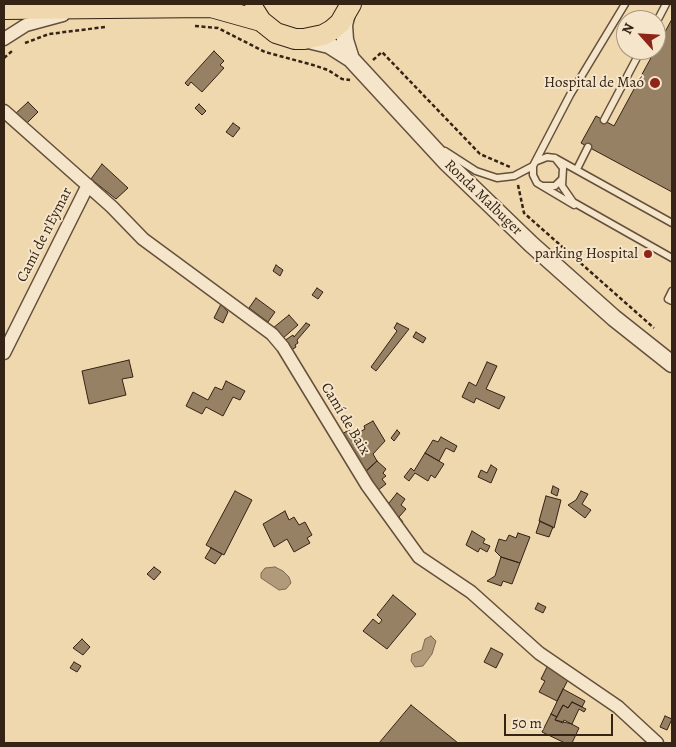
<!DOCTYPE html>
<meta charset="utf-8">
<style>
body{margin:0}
#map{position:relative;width:676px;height:747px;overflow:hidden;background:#efd7ae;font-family:Alegreya,serif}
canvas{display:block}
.frame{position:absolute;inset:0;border:5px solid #352315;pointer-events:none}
.north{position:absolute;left:616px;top:10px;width:50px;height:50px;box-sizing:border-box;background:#f5e5ca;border:1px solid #a89782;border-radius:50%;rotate:296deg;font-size:14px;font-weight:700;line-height:20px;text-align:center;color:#352315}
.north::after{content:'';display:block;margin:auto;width:18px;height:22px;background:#8f2418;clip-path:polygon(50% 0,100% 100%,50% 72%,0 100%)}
.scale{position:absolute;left:504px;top:714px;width:109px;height:22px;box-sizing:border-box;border:2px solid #352315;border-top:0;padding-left:6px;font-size:15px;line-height:18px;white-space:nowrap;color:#352315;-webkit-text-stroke:4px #f5e5ca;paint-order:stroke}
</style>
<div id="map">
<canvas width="676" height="747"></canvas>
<div class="frame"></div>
<div class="north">N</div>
<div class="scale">50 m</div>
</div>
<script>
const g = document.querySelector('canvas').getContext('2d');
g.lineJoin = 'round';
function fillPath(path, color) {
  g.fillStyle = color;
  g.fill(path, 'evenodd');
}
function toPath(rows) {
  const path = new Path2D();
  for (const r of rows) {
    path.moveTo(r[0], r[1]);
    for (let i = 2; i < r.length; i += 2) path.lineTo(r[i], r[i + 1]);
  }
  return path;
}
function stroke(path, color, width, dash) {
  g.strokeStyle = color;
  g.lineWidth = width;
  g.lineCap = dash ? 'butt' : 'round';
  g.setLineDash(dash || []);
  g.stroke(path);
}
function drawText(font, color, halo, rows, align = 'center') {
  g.font = font + ' Alegreya,serif';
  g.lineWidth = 4;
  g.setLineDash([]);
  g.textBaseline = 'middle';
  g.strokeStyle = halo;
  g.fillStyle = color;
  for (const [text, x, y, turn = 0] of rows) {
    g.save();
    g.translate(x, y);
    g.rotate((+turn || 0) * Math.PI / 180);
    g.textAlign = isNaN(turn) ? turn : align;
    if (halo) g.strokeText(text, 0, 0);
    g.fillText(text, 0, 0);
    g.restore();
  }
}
const water = toPath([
 [275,567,283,571,289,577,291,583,286,589,279,590,261,578,261,573,265,568,275,567],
 [431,636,436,641,432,654,423,666,415,667,411,661,412,654,422,650,425,639,431,636]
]);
fillPath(water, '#b09a7a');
stroke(water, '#7f6a52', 1);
const building = toPath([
 [672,19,672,192,581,143,596,116,614,126,672,19],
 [214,51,224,61,220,65,224,68,202,92,191,82,188,86,185,83,214,51],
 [28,102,38,112,25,125,14,115,28,102],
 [199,104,206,111,202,115,195,108,199,104],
 [233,123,240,128,233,137,226,132,233,123],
 [102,164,128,188,116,199,91,179,102,164],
 [276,265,283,270,280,276,273,271,276,265],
 [317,288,323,292,318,299,312,295,317,288],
 [256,298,275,312,268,322,249,308,256,298],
 [221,304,228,312,223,323,214,318,221,304],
 [289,315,298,325,282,339,273,328,289,315],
 [306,323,310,325,297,340,298,343,295,345,296,347,290,351,284,341,293,335,294,337,306,323],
 [397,323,409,329,376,371,371,367,397,331,394,328,397,323],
 [416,332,426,338,423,343,413,337,416,332],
 [129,360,133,377,122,379,126,395,89,404,82,371,129,360],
 [487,362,497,366,486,389,505,397,499,409,476,398,474,403,462,397,469,382,476,386,487,362],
 [226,381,245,391,240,400,233,397,223,416,206,407,202,414,186,406,193,392,208,400,215,387,222,390,226,381],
 [373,421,385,441,373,454,377,461,364,473,340,435,349,430,353,436,365,429,364,426,373,421],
 [397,430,400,433,394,441,391,438,397,430],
 [441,437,457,446,454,452,446,448,439,461,425,453,433,440,438,442,441,437],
 [425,453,444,464,435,478,431,475,428,481,415,473,409,481,404,477,411,468,414,471,425,453],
 [377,461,386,469,383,473,386,476,382,479,386,484,377,491,364,473,377,461],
 [491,465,497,469,491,483,478,477,481,470,487,473,491,465],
 [553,486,559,489,557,496,551,493,553,486],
 [235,491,252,500,224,555,206,545,235,491],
 [581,491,588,494,582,504,591,510,585,518,568,505,576,500,581,491],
 [397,493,405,499,401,505,406,509,399,517,403,522,398,526,385,508,397,493],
 [546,496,561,500,554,528,539,521,546,496],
 [285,511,289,520,294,517,299,525,305,522,312,535,307,538,310,543,294,552,287,539,274,547,263,524,285,511],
 [540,521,553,527,549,537,536,533,540,521],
 [472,531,485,539,483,543,490,546,487,552,480,548,478,552,466,545,472,531],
 [518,533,530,537,520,563,501,557,495,551,499,539,506,541,509,535,516,538,518,533],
 [211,548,222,554,215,564,205,558,211,548],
 [501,557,520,563,512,584,503,581,501,586,487,581,495,576,501,557],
 [154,567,161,572,154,580,147,574,154,567],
 [393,595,416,614,387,649,363,631,373,619,379,624,382,620,377,615,393,595],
 [538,603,546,607,543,613,535,609,538,603],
 [82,639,90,647,83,655,73,648,82,639],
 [491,648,503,654,496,668,484,662,491,648],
 [74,662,81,666,77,672,70,668,74,662],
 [548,665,569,678,557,701,539,692,545,681,541,679,548,665],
 [563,689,585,701,582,707,572,702,568,708,563,705,557,717,551,714,563,689],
 [572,702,586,709,584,712,579,709,572,724,555,720,563,705,568,708,572,702],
 [411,705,458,743,379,743,411,705],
 [551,714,557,717,555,720,563,723,564,720,579,728,572,743,565,743,542,732,551,714],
 [665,716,672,719,667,730,660,727,665,716]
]);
fillPath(building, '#968165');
stroke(building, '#352315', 1);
const service = toPath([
 [656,23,666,4],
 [604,120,641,50],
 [445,151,476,171,497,178,514,176,533,166,570,95,625,4],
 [555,158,563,168,562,186,573,202,672,258],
 [537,161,547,157,555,158,672,223],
 [533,166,533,175,537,183,574,205],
 [577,169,588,147],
 [543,186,555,186,561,180],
 [672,291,668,299,672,301]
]);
const minor = toPath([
 [4,39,26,25,63,15],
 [4,111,112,207,143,239,272,334,283,347,367,485,419,557,471,592,539,653,618,707,657,743],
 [4,353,88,185]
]);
const tertiary = toPath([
 [347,13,344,25,345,40,351,59],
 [304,39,329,45,351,59,447,163,531,244,614,318,672,364]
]);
const primary = toPath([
 [4,9,211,7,261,21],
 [254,10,261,21,276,33,295,39,304,39,323,35,332,30,340,23,351,4]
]);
stroke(service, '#64503b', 9);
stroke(minor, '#64503b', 15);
stroke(tertiary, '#64503b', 19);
stroke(primary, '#352315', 22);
stroke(toPath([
 [195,26,218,28,265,52,313,65,328,70,342,79,350,80],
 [25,43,49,34,105,27],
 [4,58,12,51],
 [373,60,382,52,480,154,510,167],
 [518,185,524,213,654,328]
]), '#352315', 2.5, [4, 2.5]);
stroke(service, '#f5e5ca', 6);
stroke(minor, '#f5e5ca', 12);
stroke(tertiary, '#f5e5ca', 16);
stroke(primary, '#efd7ae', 20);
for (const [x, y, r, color] of [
 [655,83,6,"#8f2418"],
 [648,254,5,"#8f2418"]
]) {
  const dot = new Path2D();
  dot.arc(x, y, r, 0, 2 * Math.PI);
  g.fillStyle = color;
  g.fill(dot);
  stroke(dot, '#f5e5ca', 2);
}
drawText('15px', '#352315', '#f5e5ca', [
 ["Hospital de Maó",644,83],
 ["parking Hospital",638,254]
], 'right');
drawText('15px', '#352315', '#f5e5ca', [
 ["Ronda Malbuger",483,198,44],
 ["Camí de n'Eymar",45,235,-63],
 ["Camí de Baix",345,419,59]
]);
</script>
